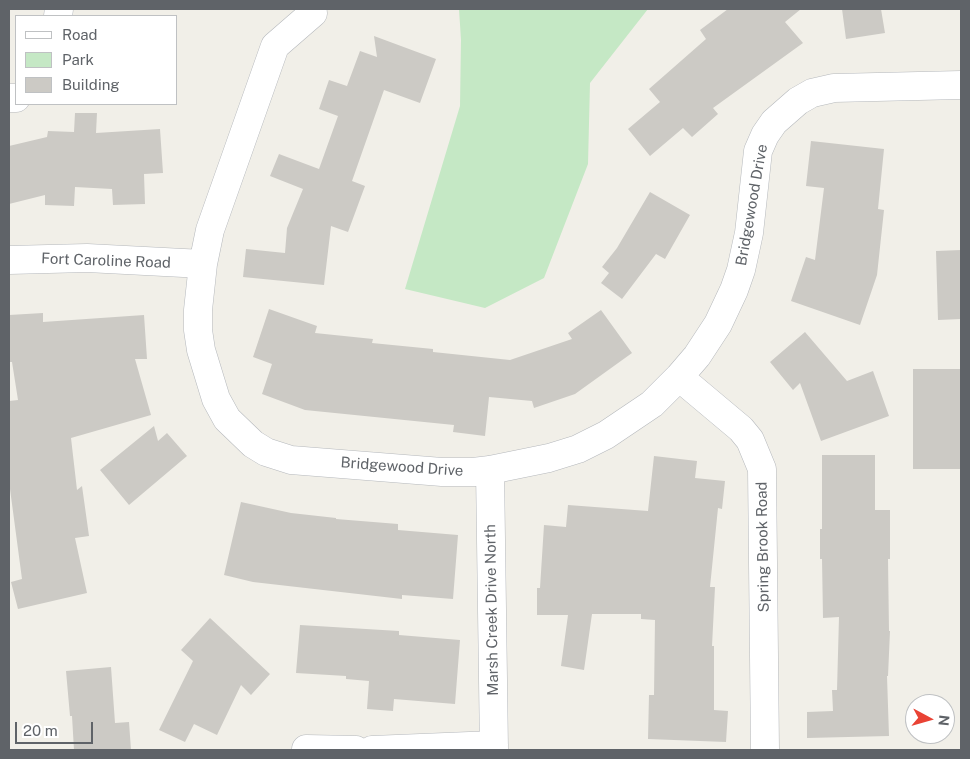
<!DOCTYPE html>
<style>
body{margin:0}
#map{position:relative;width:970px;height:759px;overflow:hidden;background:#f1efe8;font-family:"Public Sans",sans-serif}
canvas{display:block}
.frame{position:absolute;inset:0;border:10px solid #5f6368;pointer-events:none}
.legend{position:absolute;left:15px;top:15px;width:162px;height:90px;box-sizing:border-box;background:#fff;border:1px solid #bfc1c3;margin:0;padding:6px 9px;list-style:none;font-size:15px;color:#5f6368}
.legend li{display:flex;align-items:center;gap:10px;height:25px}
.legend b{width:25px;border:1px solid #bfc1c3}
.north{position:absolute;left:905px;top:694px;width:50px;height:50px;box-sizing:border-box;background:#fff;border:1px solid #bfc1c3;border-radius:50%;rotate:96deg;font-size:14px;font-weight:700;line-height:20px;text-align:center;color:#5f6368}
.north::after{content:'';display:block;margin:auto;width:18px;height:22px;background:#e94335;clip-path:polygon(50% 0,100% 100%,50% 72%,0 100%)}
.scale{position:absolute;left:15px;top:722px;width:78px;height:22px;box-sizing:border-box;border:2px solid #5f6368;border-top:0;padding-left:6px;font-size:15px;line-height:18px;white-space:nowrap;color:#5f6368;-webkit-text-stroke:4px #fff;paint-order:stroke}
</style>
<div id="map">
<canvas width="970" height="759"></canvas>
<div class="frame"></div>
<ul class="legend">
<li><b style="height:6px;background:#fff"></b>Road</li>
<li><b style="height:14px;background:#c5e8c5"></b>Park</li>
<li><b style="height:14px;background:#cccac5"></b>Building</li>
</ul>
<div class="north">N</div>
<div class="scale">20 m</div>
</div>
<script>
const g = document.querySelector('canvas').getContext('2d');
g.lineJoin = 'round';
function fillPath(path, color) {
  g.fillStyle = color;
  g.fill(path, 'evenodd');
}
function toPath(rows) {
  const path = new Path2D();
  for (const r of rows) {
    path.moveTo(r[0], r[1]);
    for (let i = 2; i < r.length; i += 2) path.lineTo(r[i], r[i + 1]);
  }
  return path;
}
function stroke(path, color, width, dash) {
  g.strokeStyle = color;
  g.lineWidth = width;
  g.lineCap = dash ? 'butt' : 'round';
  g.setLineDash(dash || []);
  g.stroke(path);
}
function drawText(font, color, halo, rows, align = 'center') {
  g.font = font + ' "Public Sans",sans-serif';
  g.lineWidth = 5;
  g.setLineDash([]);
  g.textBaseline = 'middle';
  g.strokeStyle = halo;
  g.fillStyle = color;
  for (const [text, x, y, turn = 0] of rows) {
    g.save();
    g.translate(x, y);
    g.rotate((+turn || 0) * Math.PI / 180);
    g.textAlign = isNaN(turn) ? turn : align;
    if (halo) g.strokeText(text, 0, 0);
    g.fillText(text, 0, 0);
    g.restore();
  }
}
fillPath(toPath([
 [459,9,648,9,590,83,588,164,544,278,485,308,405,289,460,106,461,40]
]), '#c5e8c5');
fillPath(toPath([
 [728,9,801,9,785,22,803,43,713,108,718,114,692,137,683,128,650,156,628,129,660,102,649,89,706,39,700,30],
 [842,9,881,9,885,33,846,39],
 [374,36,436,59,420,103,384,90,352,181,365,186,348,232,331,226,324,285,243,277,246,249,285,253,287,228,303,189,270,176,279,154,319,169,338,116,319,109,329,80,347,86,360,51,377,57],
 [75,113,97,113,96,133,160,129,163,173,144,174,145,204,113,205,112,189,75,187,74,206,45,205,45,195,9,204,9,146,47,137,48,131,74,132],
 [811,141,884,149,878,209,884,210,877,275,860,325,791,301,806,257,815,260,824,188,806,186],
 [650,192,690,215,665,259,656,254,622,299,601,283,609,273,602,267,617,248],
 [961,250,961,319,938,320,936,251],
 [269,309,317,326,315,333,373,339,372,343,433,349,433,352,510,360,572,339,568,333,601,310,632,353,575,394,534,408,532,401,489,397,485,436,453,432,454,425,305,410,262,394,272,364,253,357],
 [43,313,43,322,144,315,147,359,135,359,151,415,71,438,77,490,82,486,89,536,75,538,87,593,18,609,11,582,22,579,10,489,9,489,9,401,18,400,12,362,9,362,9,315],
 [805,332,847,381,873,371,889,416,821,441,800,383,793,390,770,362],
 [913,369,961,369,961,469,913,469],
 [154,426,158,441,167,433,187,456,129,505,100,470],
 [822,455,875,455,875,510,890,510,890,559,888,559,889,631,890,631,888,676,887,676,889,736,807,738,807,712,833,711,832,690,837,690,839,617,823,618,822,559,820,559,820,529,822,529],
 [654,456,697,461,695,478,725,481,722,509,718,508,710,587,715,587,712,646,714,646,714,710,728,711,726,742,648,739,649,695,654,695,655,620,641,619,641,614,592,614,584,670,561,666,568,615,537,615,537,588,540,588,544,525,566,527,568,505,648,511],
 [241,502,291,513,336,518,336,519,398,524,398,530,458,535,453,599,402,595,402,599,253,582,224,575],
 [210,618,270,674,251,695,241,685,217,735,194,724,185,742,159,730,193,661,181,650],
 [300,625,399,631,399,635,460,640,455,704,394,699,393,711,367,709,369,681,346,679,346,676,296,673],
 [111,667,115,723,129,722,131,750,74,750,72,716,70,716,66,671]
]), '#cccac5');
const minor = toPath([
 [313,13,275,46,210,230,203,264,198,310,198,330,201,350,216,399,227,419,253,444,266,452,291,460,442,472,473,472,490,470,549,458,578,449,606,435,652,404,679,377,697,356,718,324,734,290,741,270,749,233,758,151,765,135,774,122,798,101,812,93,834,88,961,85],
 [58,16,59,9],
 [9,98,16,98],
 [9,260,87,258,203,264],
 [679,377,741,429,750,440,762,469,765,750],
 [490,470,494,750],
 [306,749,356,750],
 [372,750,494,745]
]);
stroke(minor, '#b5b8bc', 29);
stroke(minor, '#fff', 28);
drawText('15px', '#5f6368', '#fff', [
 ["Bridgewood Drive",752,205,-80],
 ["Fort Caroline Road",106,261,2],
 ["Bridgewood Drive",402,467,4],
 ["Spring Brook Road",763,547,-91],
 ["Marsh Creek Drive North",492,610,-91]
]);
</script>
